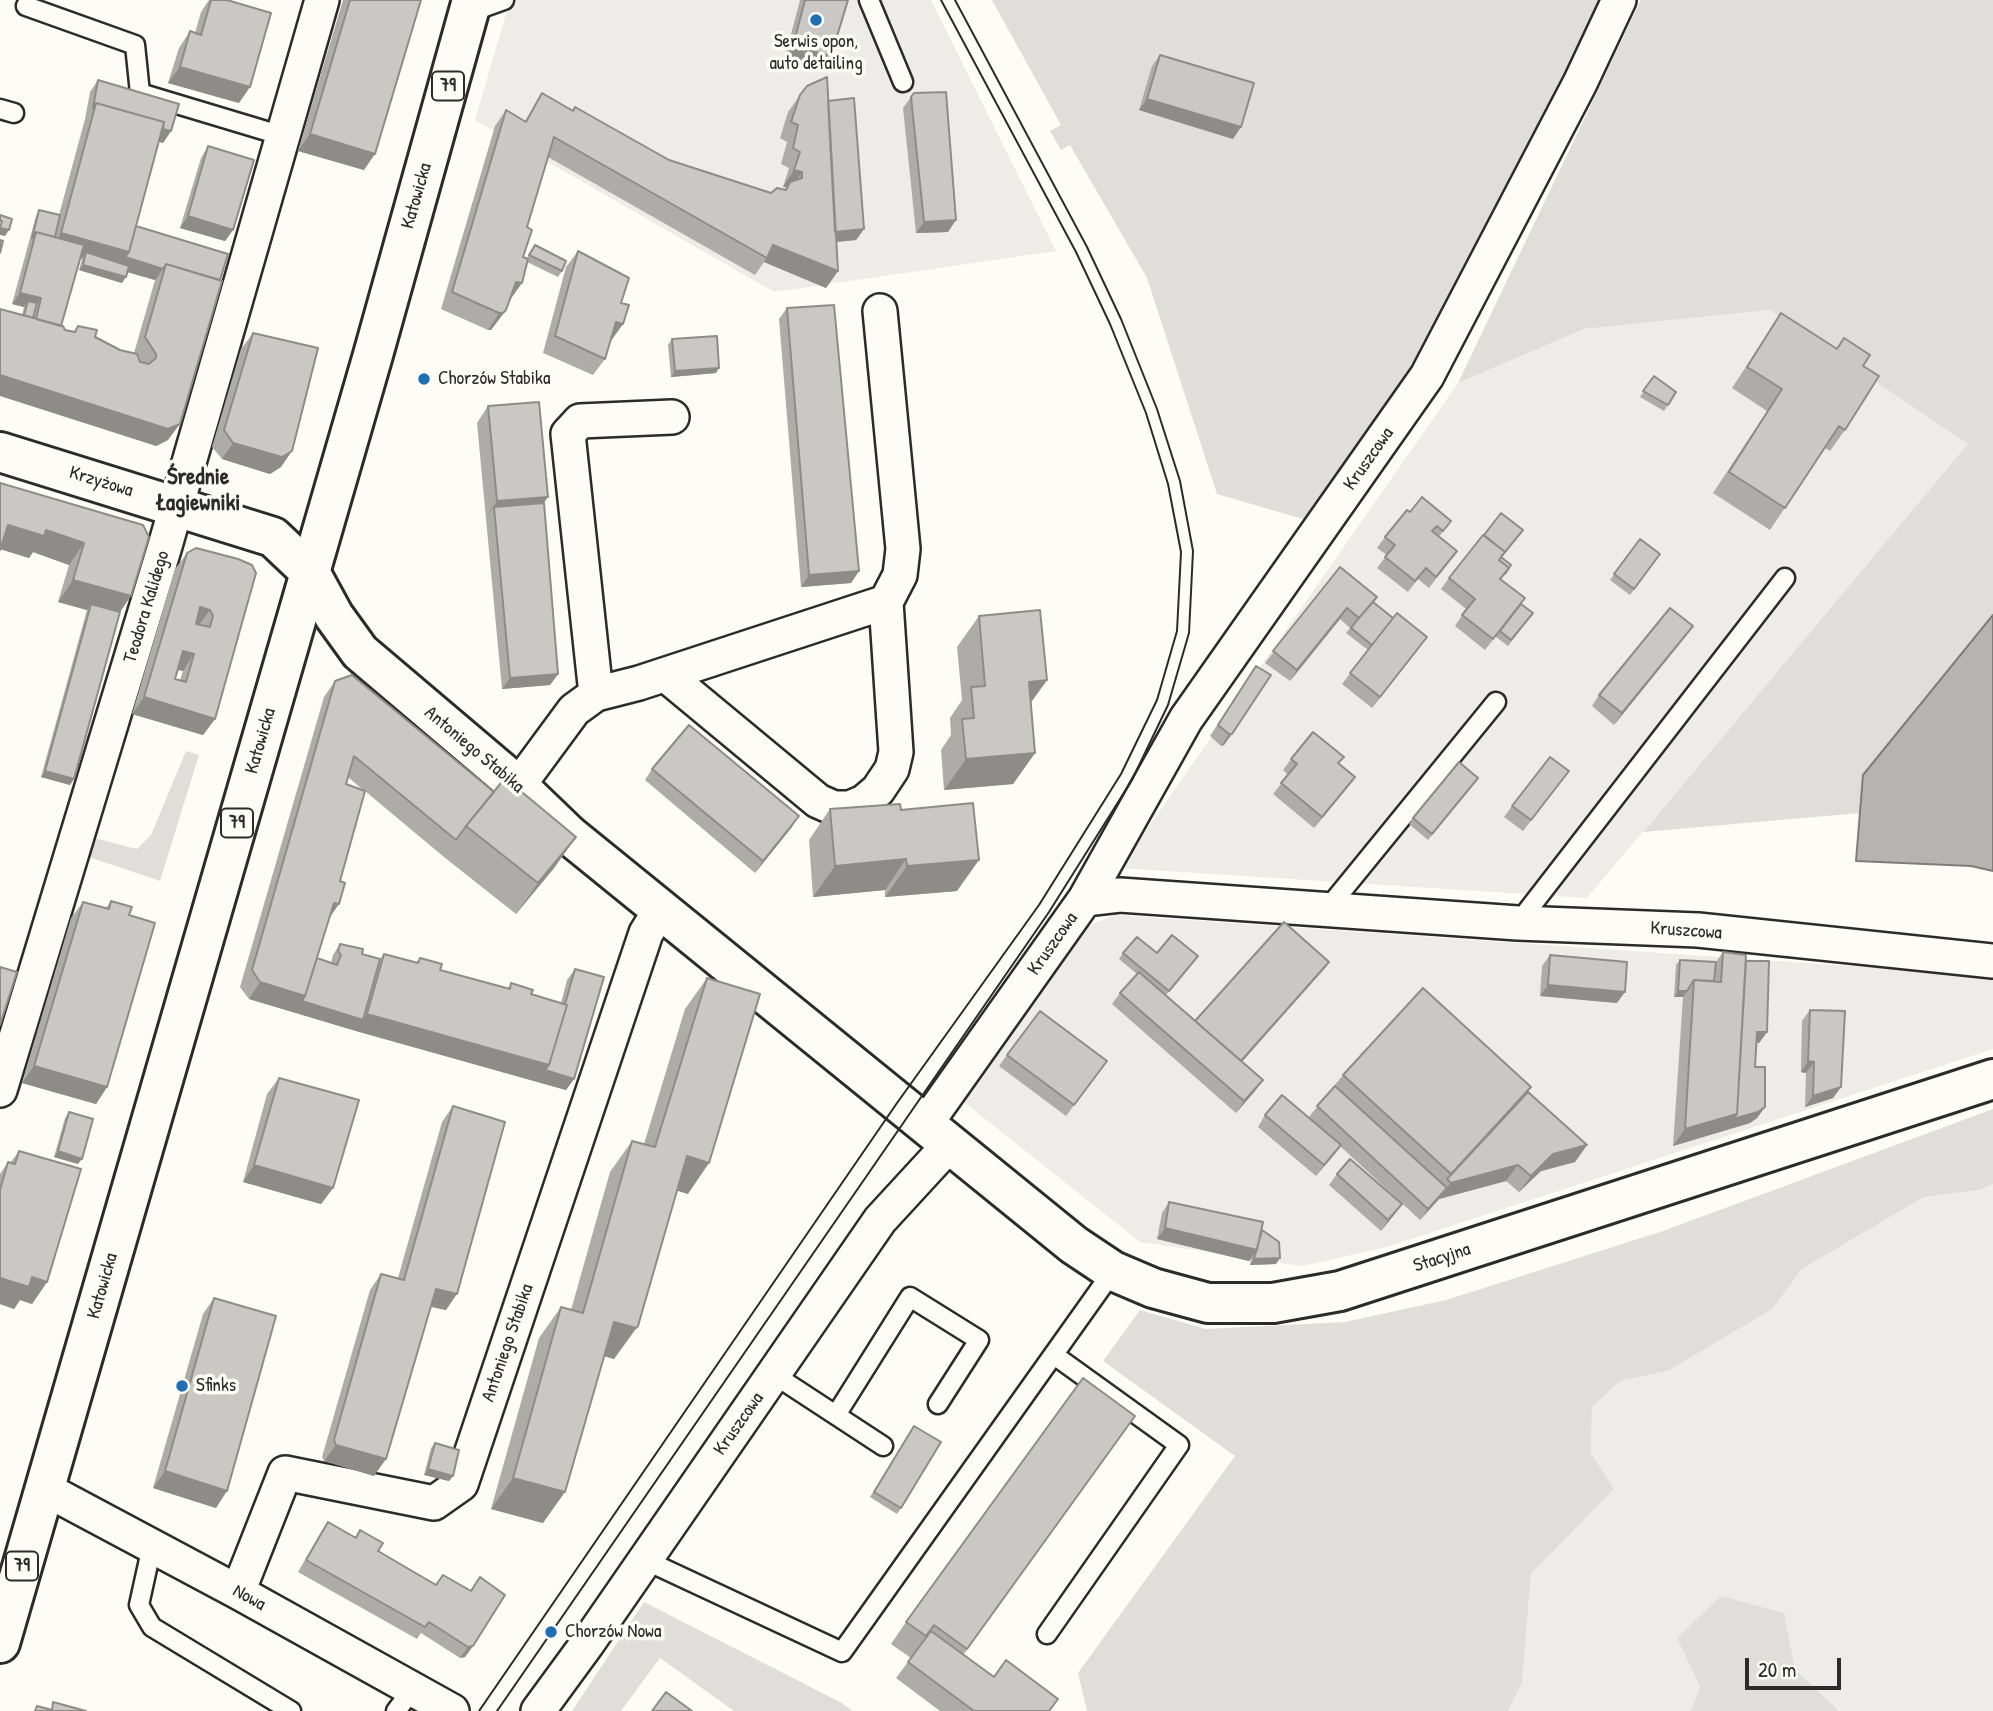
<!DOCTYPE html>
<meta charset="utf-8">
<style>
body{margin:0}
#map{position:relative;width:1993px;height:1711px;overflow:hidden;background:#fdfcf7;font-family:"Patrick Hand",sans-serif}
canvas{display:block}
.scale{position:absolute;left:1745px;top:1658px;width:96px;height:32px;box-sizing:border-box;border:4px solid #2b2b2b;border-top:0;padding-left:9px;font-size:21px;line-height:24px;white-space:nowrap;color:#2b2b2b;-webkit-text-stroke:5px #fdfcf7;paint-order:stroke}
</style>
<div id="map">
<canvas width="1993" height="1711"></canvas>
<div class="scale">20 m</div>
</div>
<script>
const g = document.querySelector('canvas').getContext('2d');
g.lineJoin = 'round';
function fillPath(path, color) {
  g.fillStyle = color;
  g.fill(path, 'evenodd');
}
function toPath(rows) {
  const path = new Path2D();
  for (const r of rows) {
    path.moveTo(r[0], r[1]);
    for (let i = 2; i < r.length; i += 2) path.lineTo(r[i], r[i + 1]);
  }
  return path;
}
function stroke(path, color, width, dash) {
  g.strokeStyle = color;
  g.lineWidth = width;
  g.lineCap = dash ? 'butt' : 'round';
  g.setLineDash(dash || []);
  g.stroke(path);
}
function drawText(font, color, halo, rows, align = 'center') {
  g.font = font + ' "Patrick Hand",sans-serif';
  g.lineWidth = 7;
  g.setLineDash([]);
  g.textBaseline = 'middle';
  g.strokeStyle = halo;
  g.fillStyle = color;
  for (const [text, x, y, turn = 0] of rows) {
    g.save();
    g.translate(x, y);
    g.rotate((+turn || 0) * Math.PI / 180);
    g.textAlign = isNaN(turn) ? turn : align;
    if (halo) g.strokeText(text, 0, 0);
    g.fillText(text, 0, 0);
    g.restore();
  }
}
fillPath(toPath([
 [510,0,931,0,1056,251,774,292,475,120],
 [1770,310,1969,444,1587,898,1120,868,1458,383,1584,329],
 [1115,915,1993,976,1993,1049,1387,1247,1302,1266,1140,1242,960,1099,1087,926],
 [1993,1184,1993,1711,1839,1711,1795,1669,1783,1613,1677,1638,1700,1689,1691,1711,1508,1711,1522,1683,1531,1574,1614,1489,1591,1453,1592,1407,1620,1381,1668,1371,1771,1309,1802,1269,1924,1197,1979,1190]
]), '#edece8');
fillPath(toPath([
 [992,0,1605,0,1498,232,1310,521,1217,494,1147,278,1070,145,1061,150,1050,131,1061,125],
 [1641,0,1993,0,1993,615,1863,775,1860,813,1643,832,1968,444,1770,310,1584,329,1458,383],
 [186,751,199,755,160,881,89,857,94,838,137,849,151,835],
 [1993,1109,1993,1184,1979,1190,1924,1197,1802,1269,1772,1309,1668,1371,1620,1381,1592,1407,1591,1453,1614,1489,1531,1574,1522,1683,1508,1711,1087,1711,1078,1673,1235,1456,1103,1361,1140,1310,1206,1329,1345,1322,1446,1300,1663,1231],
 [1721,1596,1784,1613,1795,1669,1839,1711,1691,1711,1700,1688,1677,1638],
 [644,1602,840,1702,853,1711,734,1711,660,1658,621,1711,572,1711]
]), '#dfdeda');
const water = toPath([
 [1993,615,1993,871,1971,866,1856,861,1863,775,1993,615]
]);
fillPath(water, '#b5b4b1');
stroke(water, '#7e7d7b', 2);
const lane = toPath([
 [869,0,903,82],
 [26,6,135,45,140,93,283,136],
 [468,13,504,0],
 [0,109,14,113],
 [1328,908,1496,702],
 [1518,923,1785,578],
 [773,1374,883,1446],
 [836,1415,910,1297,979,1340,938,1404],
 [152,1546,139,1605,152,1627,291,1711],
 [645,1560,842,1652,1113,1271],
 [1047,1634,1179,1445,1054,1355],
 [396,1711,413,1689]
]);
const street = toPath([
 [666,675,818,801,834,808,850,808,864,802,878,790,892,769,896,752,886,602],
 [596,694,568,434,580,421,672,417],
 [518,786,574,710,596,694,639,683,886,602,900,575,903,549,880,311],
 [1085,899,1186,719,1427,376,1580,83,1619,0],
 [0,1090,165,546,322,0],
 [925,1125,1085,899,1120,895,1518,923,1698,930,1993,961],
 [45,1489,238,1592,452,1711],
 [238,1592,285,1473,434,1503,461,1484,646,933,661,909],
 [538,1711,587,1644,880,1220,949,1145]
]);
const secondary = toPath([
 [0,452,273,537,310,572,334,616,360,652,518,786,569,835,1074,1245,1113,1271,1153,1288,1208,1303,1273,1303,1340,1291,1993,1079]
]);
const primary = toPath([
 [0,1643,373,355,472,0]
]);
stroke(lane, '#2b2b2b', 23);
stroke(street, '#2b2b2b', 38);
stroke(secondary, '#2b2b2b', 44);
stroke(primary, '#2b2b2b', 44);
stroke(lane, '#fdfcf7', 18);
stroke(street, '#fdfcf7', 33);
stroke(secondary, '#fdfcf7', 38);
stroke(primary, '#fdfcf7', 38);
stroke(toPath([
 [479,1711,897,1103,1039,905,1121,774,1157,700,1177,631,1181,552,1168,484,1146,413,1110,324,1076,252,941,0],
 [497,1711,1049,912,1132,780,1168,705,1189,633,1193,551,1180,481,1157,409,1121,319,1087,247,955,0]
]), '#2b2b2b', 2);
fillPath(toPath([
 [209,0,227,0,239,103,168,83,179,48,190,31,195,33,201,12],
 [343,0,421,0,364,170,298,151],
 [800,0,848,0,824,67,785,57],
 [1160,55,1233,139,1139,110,1152,66],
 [98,80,171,131,163,143,159,141,136,226,228,254,168,440,156,446,22,315,24,307,12,304,36,216,39,210,59,215,85,119,90,92],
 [80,258,82,259,79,270,122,283,127,272,155,280,134,353,120,350,78,326,74,332,65,330,61,326],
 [542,93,573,111,669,160,771,193,784,190,786,187,783,187,789,168,781,164,787,142,780,138,788,112,800,95,828,101,864,229,856,240,836,242,838,271,826,288,764,262,755,275,548,157,527,227,523,257,527,258,535,245,562,271,558,277,527,262,506,310,491,330,488,330,441,309,495,126,506,110,525,121],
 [914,93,948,232,916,233,903,108],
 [208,146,233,230,225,241,180,228,201,158],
 [578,251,621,303,623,324,610,341,605,359,593,375,543,353,566,267],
 [787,308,859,571,851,583,801,587,779,319],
 [1781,313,1837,349,1844,338,1863,366,1845,430,1830,451,1825,448,1770,530,1713,493,1767,411,1732,388],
 [253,333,281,467,270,474,222,459,212,447,241,349],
 [672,339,716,373,671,377,668,345],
 [1654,376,1676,392,1664,411,1640,397],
 [488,406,544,503,558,674,550,685,502,689,477,423],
 [0,483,143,525,120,612,70,785,41,777,87,610,58,602,69,565,33,552,29,558,0,549],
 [1410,512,1451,521,1439,537,1449,562,1429,588,1418,579,1408,592,1377,568,1387,555,1377,548,1385,537],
 [1640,539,1660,554,1630,595,1610,580],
 [187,553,238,559,215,719,203,735,132,714,175,569],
 [178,670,183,671,180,680,175,679],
 [1502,558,1511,565,1501,579,1521,604,1533,613,1508,646,1496,637,1496,636,1485,650,1455,626,1466,609,1441,589,1449,578],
 [1340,567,1377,597,1373,602,1393,618,1427,637,1372,708,1342,684,1368,650,1346,633,1350,628,1340,619,1290,681,1265,663],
 [979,616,1047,680,1030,703,1035,753,1013,784,944,790,941,750,951,735,950,718,962,700,957,647],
 [1685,637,1614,725,1592,706,1599,695],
 [1271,675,1224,745,1221,746,1210,736,1248,678],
 [335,681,494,792,576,837,554,868,516,914,444,857,365,791,317,958,331,963,333,955,340,944,362,954,380,959,384,954,416,963,420,958,440,970,508,988,511,983,531,994,561,1003,567,980,575,969,574,1079,566,1090,356,1031,249,999,240,987,324,697],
 [348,777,364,791,346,784],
 [1344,757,1338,764,1355,777,1314,828,1273,794,1288,775,1283,770,1291,759],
 [652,769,792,827,755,873,645,780],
 [1569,771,1523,831,1504,817,1512,806],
 [1478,778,1428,840,1409,824,1413,818],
 [830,809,901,810,957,891,885,897,885,890,813,897,809,840],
 [111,901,107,1087,96,1104,22,1083,71,918,83,902,106,908],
 [1723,952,1746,961,1767,1032,1759,1043,1756,1043,1755,1067,1765,1107,1757,1118,1750,1123,1673,1146,1683,997,1674,997,1676,965,1680,960,1716,962],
 [1123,953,1157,953,1194,961,1166,995,1195,1021,1329,962,1242,1062,1255,1091,1236,1113,1112,1004,1120,993,1137,974,1119,959],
 [1550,955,1617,1003,1540,996,1542,966],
 [707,978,688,1194,677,1190,614,1359,604,1356,543,1523,491,1509,539,1338,561,1307,571,1310,610,1172,632,1141,644,1144,685,1009],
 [1810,1010,1841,1087,1833,1098,1805,1107,1806,1073,1801,1072,1802,1021],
 [1007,1055,1107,1061,1066,1116,999,1066],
 [1343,1075,1531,1087,1528,1092,1587,1145,1575,1162,1541,1171,1519,1192,1506,1181,1439,1199,1420,1220,1340,1146,1316,1176,1258,1127,1265,1115,1309,1117],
 [279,1078,333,1188,321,1204,243,1182,267,1094],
 [453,1106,446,1310,431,1307,374,1476,324,1461,322,1457,370,1290,381,1274,398,1278,442,1122],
 [69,1112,78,1164,54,1157,65,1118],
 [19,1151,47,1282,32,1304,20,1300,14,1309,0,1304,0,1174,8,1162,11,1162],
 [1337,1174,1402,1204,1381,1231,1329,1185],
 [1169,1202,1262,1230,1276,1264,1250,1265,1251,1259,1249,1261,1157,1239,1162,1213],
 [214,1298,216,1508,153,1488,203,1314],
 [1135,1416,963,1655,994,1677,1050,1711,940,1711,896,1678,911,1658,891,1644,906,1622],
 [910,1432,901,1508,897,1514,870,1497],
 [435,1443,453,1476,449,1481,424,1475,431,1448],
 [328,1522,355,1538,360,1530,378,1551,436,1585,443,1575,473,1646,465,1657,460,1658,421,1633,417,1639,298,1572,320,1534]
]), '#adaca9');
fillPath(toPath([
 [793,46,831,56,824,67,785,57],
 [180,67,250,87,239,103,168,83],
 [1147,99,1241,127,1233,139,1139,110],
 [95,109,171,131,163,143,91,121],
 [310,134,375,154,364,170,298,151],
 [794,170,802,172,791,189,790,182,786,187,783,187],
 [188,216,233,230,225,241,180,228],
 [956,220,948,232,916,233,924,222],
 [0,228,9,230,5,236,0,235],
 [864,229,856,240,824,243,831,232],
 [61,233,129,252,163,269,155,280,117,269,86,252,82,259,33,245,53,244],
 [773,245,838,271,826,288,764,262],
 [83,265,126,277,122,283,79,270],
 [516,282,522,283,510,300],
 [20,293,41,298,33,309,28,301,24,307,12,304],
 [506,310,491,330,488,330,499,313],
 [616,322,623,324,611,341,604,339],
 [719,368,716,373,671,377,675,371],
 [0,375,180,424,168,440,156,446,0,396],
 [233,443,292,451,281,467,270,474,222,459],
 [548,497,536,514,494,507,486,518,497,501],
 [8,525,46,530,84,543,69,565,33,552,29,558,0,549],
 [859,571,851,583,801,587,809,575],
 [73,580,131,596,116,618,91,604,87,610,58,602],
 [200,607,210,610,198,626,189,624],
 [1347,608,1340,619,1290,681,1297,670],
 [1693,626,1685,637,1614,725,1622,713],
 [1427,637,1419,648,1372,708,1380,697],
 [183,651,194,654,183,671,172,668],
 [558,674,550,685,502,689,510,678],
 [1047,680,1025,711,1029,682],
 [144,697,215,719,203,735,132,714],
 [1229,734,1232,734,1224,745,1221,746],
 [1035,753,1013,784,944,790,966,759],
 [45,771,74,779,70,785,41,777],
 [1355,777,1347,788,1314,828,1322,817],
 [799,816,792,827,755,873,763,861],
 [576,837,554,868,516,914,538,883],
 [906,859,885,890,813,897,835,866],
 [979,860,957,891,885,897,907,866],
 [334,903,339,904,328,920],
 [1329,962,1325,968,1236,1068,1240,1062],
 [260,982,305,996,363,1020,367,1014,549,1065,574,1079,566,1090,356,1031,249,999],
 [1548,985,1625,992,1617,1003,1540,996],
 [1678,991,1687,991,1683,997,1674,997],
 [1757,1032,1767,1032,1759,1043,1749,1043],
 [1808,1061,1814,1062,1806,1073,1801,1072],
 [34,1066,107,1087,96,1104,22,1083],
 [1263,1080,1255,1091,1236,1113,1244,1101],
 [1841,1087,1833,1098,1805,1107,1813,1096],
 [1765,1107,1757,1118,1750,1123,1673,1146,1685,1129],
 [1341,1145,1333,1156,1316,1176,1324,1165],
 [1587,1145,1575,1162,1541,1171,1519,1192,1531,1176,1553,1154],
 [58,1151,82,1159,78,1164,54,1157],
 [687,1156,709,1163,688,1194,665,1187],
 [254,1165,333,1188,321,1204,243,1182],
 [1518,1165,1506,1181,1439,1199,1420,1220,1428,1209,1451,1183],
 [1402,1204,1394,1215,1381,1231,1388,1220],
 [1165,1228,1257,1250,1249,1261,1157,1239],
 [1280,1258,1276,1264,1250,1265,1254,1259],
 [32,1277,47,1282,32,1304,20,1300,14,1309,0,1304,0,1278],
 [436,1289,457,1294,446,1310,424,1305],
 [614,1322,638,1326,614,1359,593,1353],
 [336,1445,386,1459,374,1476,324,1461],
 [428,1469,453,1476,449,1481,424,1475],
 [165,1471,227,1491,216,1508,153,1488],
 [513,1478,565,1492,543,1523,491,1509],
 [473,1646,465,1657,460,1658,468,1647]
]), '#8d8c89');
const building = toPath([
 [211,0,227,0,271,13,250,87,180,67,190,31,201,35,211,0],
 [350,0,421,0,375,154,310,134,350,0],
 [805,0,848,0,831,56,793,46,805,0],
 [1160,55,1254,83,1241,127,1147,99,1160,55],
 [827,77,838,271,773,245,767,258,554,137,527,227,532,230,523,257,528,259,522,283,516,282,506,310,503,313,499,313,452,292,506,110,526,122,542,93,573,111,575,107,669,160,771,193,777,188,786,190,790,182,802,178,802,172,794,170,800,152,793,148,798,125,791,122,800,95,807,86,827,77],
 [98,80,179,104,171,131,163,129,164,122,96,103,93,108,98,80],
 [946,92,956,220,924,222,911,97,914,93,946,92],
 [854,98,864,229,835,232,828,101,854,98],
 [96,103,164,122,129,252,61,233,96,103],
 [208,146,254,160,233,230,188,216,208,146],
 [39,210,60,215,55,237,36,232,32,238,39,210],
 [0,215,12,219,9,230,0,228,2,221,0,221,0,215],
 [136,226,228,254,220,280,166,264,163,269,125,257,129,252,136,226],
 [36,232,84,245,61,326,36,319,41,298,20,293,36,232],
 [0,240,3,241,0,253,0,240],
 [535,245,566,261,562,271,529,255,535,245],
 [578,251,629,278,621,303,629,305,623,324,616,322,605,359,555,336,578,251],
 [86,252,129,266,126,277,83,265,86,252],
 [166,264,222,281,180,424,168,429,0,375,0,309,63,326,65,330,75,332,78,326,97,330,95,337,120,350,137,354,140,362,149,364,156,358,156,354,145,337,166,264],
 [28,301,37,303,33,318,24,315,28,301],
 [834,305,859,571,809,575,787,308,834,305],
 [1781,313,1837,349,1844,338,1870,355,1863,366,1879,376,1845,430,1839,426,1785,508,1729,472,1782,389,1747,367,1781,313],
 [253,333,318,348,292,451,282,457,233,443,224,430,253,333],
 [717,336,719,368,675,371,672,339,717,336],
 [1654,376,1676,392,1668,405,1643,391,1654,376],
 [539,402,548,497,497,501,488,406,539,402],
 [0,483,143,525,149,537,131,596,73,580,84,543,46,530,44,536,8,525,0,550,0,483],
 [1422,497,1451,521,1443,531,1437,526,1432,531,1457,551,1436,577,1426,568,1415,581,1385,557,1395,545,1385,537,1407,510,1410,512,1422,497],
 [544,503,558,674,510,678,494,507,544,503],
 [1501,513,1523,530,1501,557,1505,552,1484,535,1501,513],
 [1483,535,1505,552,1499,560,1509,568,1500,579,1525,598,1493,639,1462,615,1475,599,1449,578,1483,535],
 [1640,539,1660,554,1634,589,1614,574,1640,539],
 [196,548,238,559,252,565,256,573,215,719,144,697,187,553,196,548],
 [200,607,210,610,213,616,210,627,196,624,200,607],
 [183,651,194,654,186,682,175,679,183,651],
 [1501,557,1511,565,1505,574,1509,568,1499,560,1501,557],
 [1340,567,1377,597,1359,618,1347,608,1297,670,1273,651,1340,567],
 [1373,602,1393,618,1372,645,1351,628,1359,618,1373,602],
 [91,604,120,612,74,779,45,771,91,604],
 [1521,604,1533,613,1511,640,1500,631,1521,604],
 [1670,608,1693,626,1622,713,1599,695,1670,608],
 [1040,610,1047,680,1029,682,1035,753,966,759,962,719,974,718,971,687,985,686,979,616,1040,610],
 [1397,613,1427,637,1380,697,1350,673,1397,613],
 [1256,666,1271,675,1232,734,1229,734,1218,725,1256,666],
 [352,675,494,792,466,826,456,840,354,756,346,784,365,791,340,881,345,883,339,904,334,903,305,996,260,982,252,970,335,681,352,675],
 [689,725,799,816,763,861,652,769,689,725],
 [1313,732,1344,757,1338,763,1355,777,1322,817,1281,783,1297,764,1291,759,1313,732],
 [1550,757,1569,771,1531,820,1512,806,1550,757],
 [1459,762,1478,778,1432,834,1413,818,1459,762],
 [505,778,576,837,538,883,466,826,505,778],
 [973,803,979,860,907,866,906,859,835,866,830,809,900,804,901,810,973,803],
 [111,901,132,907,129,915,155,923,107,1087,34,1066,83,902,109,909,111,901],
 [1284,922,1329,962,1241,1061,1195,1021,1284,922],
 [1172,935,1198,956,1169,991,1123,953,1137,937,1157,953,1172,935],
 [340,944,363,949,362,954,380,959,363,1020,302,1001,305,996,317,958,337,965,341,955,338,951,340,944],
 [1723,952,1746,955,1737,1114,1685,1129,1694,980,1721,982,1723,952],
 [384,954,418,963,420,958,442,964,440,970,510,989,511,983,533,990,531,994,567,1005,549,1065,367,1014,384,954],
 [1550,955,1627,962,1625,992,1548,985,1550,955],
 [1680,960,1716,962,1714,981,1694,980,1687,991,1678,991,1680,960],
 [1746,961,1769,961,1767,1032,1757,1032,1755,1067,1765,1067,1765,1107,1758,1112,1733,1119,1737,1114,1746,961],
 [0,967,17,972,0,1025,0,967],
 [575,969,604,977,574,1079,545,1070,549,1065,567,1005,565,1004,575,969],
 [1139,972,1263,1080,1244,1101,1120,993,1139,972],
 [707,978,760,994,709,1163,687,1156,638,1326,636,1328,614,1322,565,1492,513,1478,561,1307,583,1313,632,1141,655,1147,707,978],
 [1423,988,1531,1087,1451,1174,1343,1075,1423,988],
 [1810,1010,1845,1011,1841,1087,1813,1096,1814,1062,1808,1061,1810,1010],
 [1040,1011,1107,1061,1074,1105,1007,1055,1040,1011],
 [279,1078,359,1100,333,1188,254,1165,279,1078],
 [1335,1086,1447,1188,1428,1209,1317,1106,1335,1086],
 [1528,1092,1587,1145,1553,1154,1531,1176,1518,1165,1451,1183,1447,1179,1528,1092],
 [1282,1095,1341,1145,1324,1165,1265,1115,1282,1095],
 [453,1106,505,1122,457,1294,436,1289,386,1459,336,1445,334,1440,381,1274,404,1280,453,1106],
 [69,1112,93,1119,82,1159,58,1151,69,1112],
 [19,1151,81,1169,47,1282,32,1277,29,1287,0,1278,0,1190,8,1162,15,1164,19,1151],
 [1350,1159,1402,1204,1388,1220,1337,1174,1350,1159],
 [1169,1202,1263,1222,1257,1250,1165,1228,1169,1202],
 [1262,1230,1279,1242,1280,1258,1254,1259,1262,1230],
 [214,1298,276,1316,227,1491,165,1471,214,1298],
 [1083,1378,1135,1416,967,1649,934,1625,926,1636,906,1622,1083,1378],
 [914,1426,941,1442,901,1508,874,1492,914,1426],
 [435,1443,459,1450,453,1476,428,1469,435,1443],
 [328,1522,356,1538,360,1530,383,1543,378,1551,436,1585,443,1575,471,1591,480,1577,505,1595,473,1646,468,1647,429,1622,425,1627,306,1560,328,1522],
 [931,1631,994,1677,1006,1660,1058,1699,1049,1711,974,1711,908,1662,931,1631],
 [666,1692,692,1711,652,1711,666,1692],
 [53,1702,86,1711,35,1711,37,1706,52,1710,53,1702]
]);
fillPath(building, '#c9c8c4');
stroke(building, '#8d8c89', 2);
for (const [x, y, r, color] of [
 [816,20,7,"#1f6fb2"],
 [424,379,7,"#1f6fb2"],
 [182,1386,7,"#1f6fb2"],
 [551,1632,7,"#1f6fb2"]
]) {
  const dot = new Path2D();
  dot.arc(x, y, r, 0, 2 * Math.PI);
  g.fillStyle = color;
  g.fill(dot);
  stroke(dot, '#fdfcf7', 2.5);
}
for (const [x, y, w] of [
 [448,86,32],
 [237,823,32],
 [22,1566,32]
]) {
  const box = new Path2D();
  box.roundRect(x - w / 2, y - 14.5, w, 29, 5);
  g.fillStyle = '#fdfcf7';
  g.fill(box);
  stroke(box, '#2b2b2b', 2);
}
drawText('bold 18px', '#2b2b2b', null, [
 ["79",448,86],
 ["79",237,823],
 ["79",22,1566]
]);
drawText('19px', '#2b2b2b', '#fdfcf7', [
 ["Serwis opon,",816,42,"center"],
 ["auto detailing",816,64,"center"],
 ["Chorzów Stabika",438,379],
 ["Sfinks",196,1386],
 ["Chorzów Nowa",565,1632]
], 'left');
drawText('19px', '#2b2b2b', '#fdfcf7', [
 ["Katowicka",417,196,-74],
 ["Kruszcowa",1369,459,-55],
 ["Krzyżowa",101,482,17],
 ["Teodora Kalidego",147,607,-73],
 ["Katowicka",261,741,-74],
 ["Antoniego Stabika",474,750,40],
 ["Kruszcowa",1686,931,4],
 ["Kruszcowa",1053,944,-55],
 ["Stacyjna",1442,1258,-18],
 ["Katowicka",103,1286,-74],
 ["Antoniego Stabika",508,1343,-71],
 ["Kruszcowa",739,1424,-55],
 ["Nowa",249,1598,29]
]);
drawText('bold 23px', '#2b2b2b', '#fdfcf7', [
 ["Średnie",198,478],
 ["Łagiewniki",198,504]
]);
</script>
